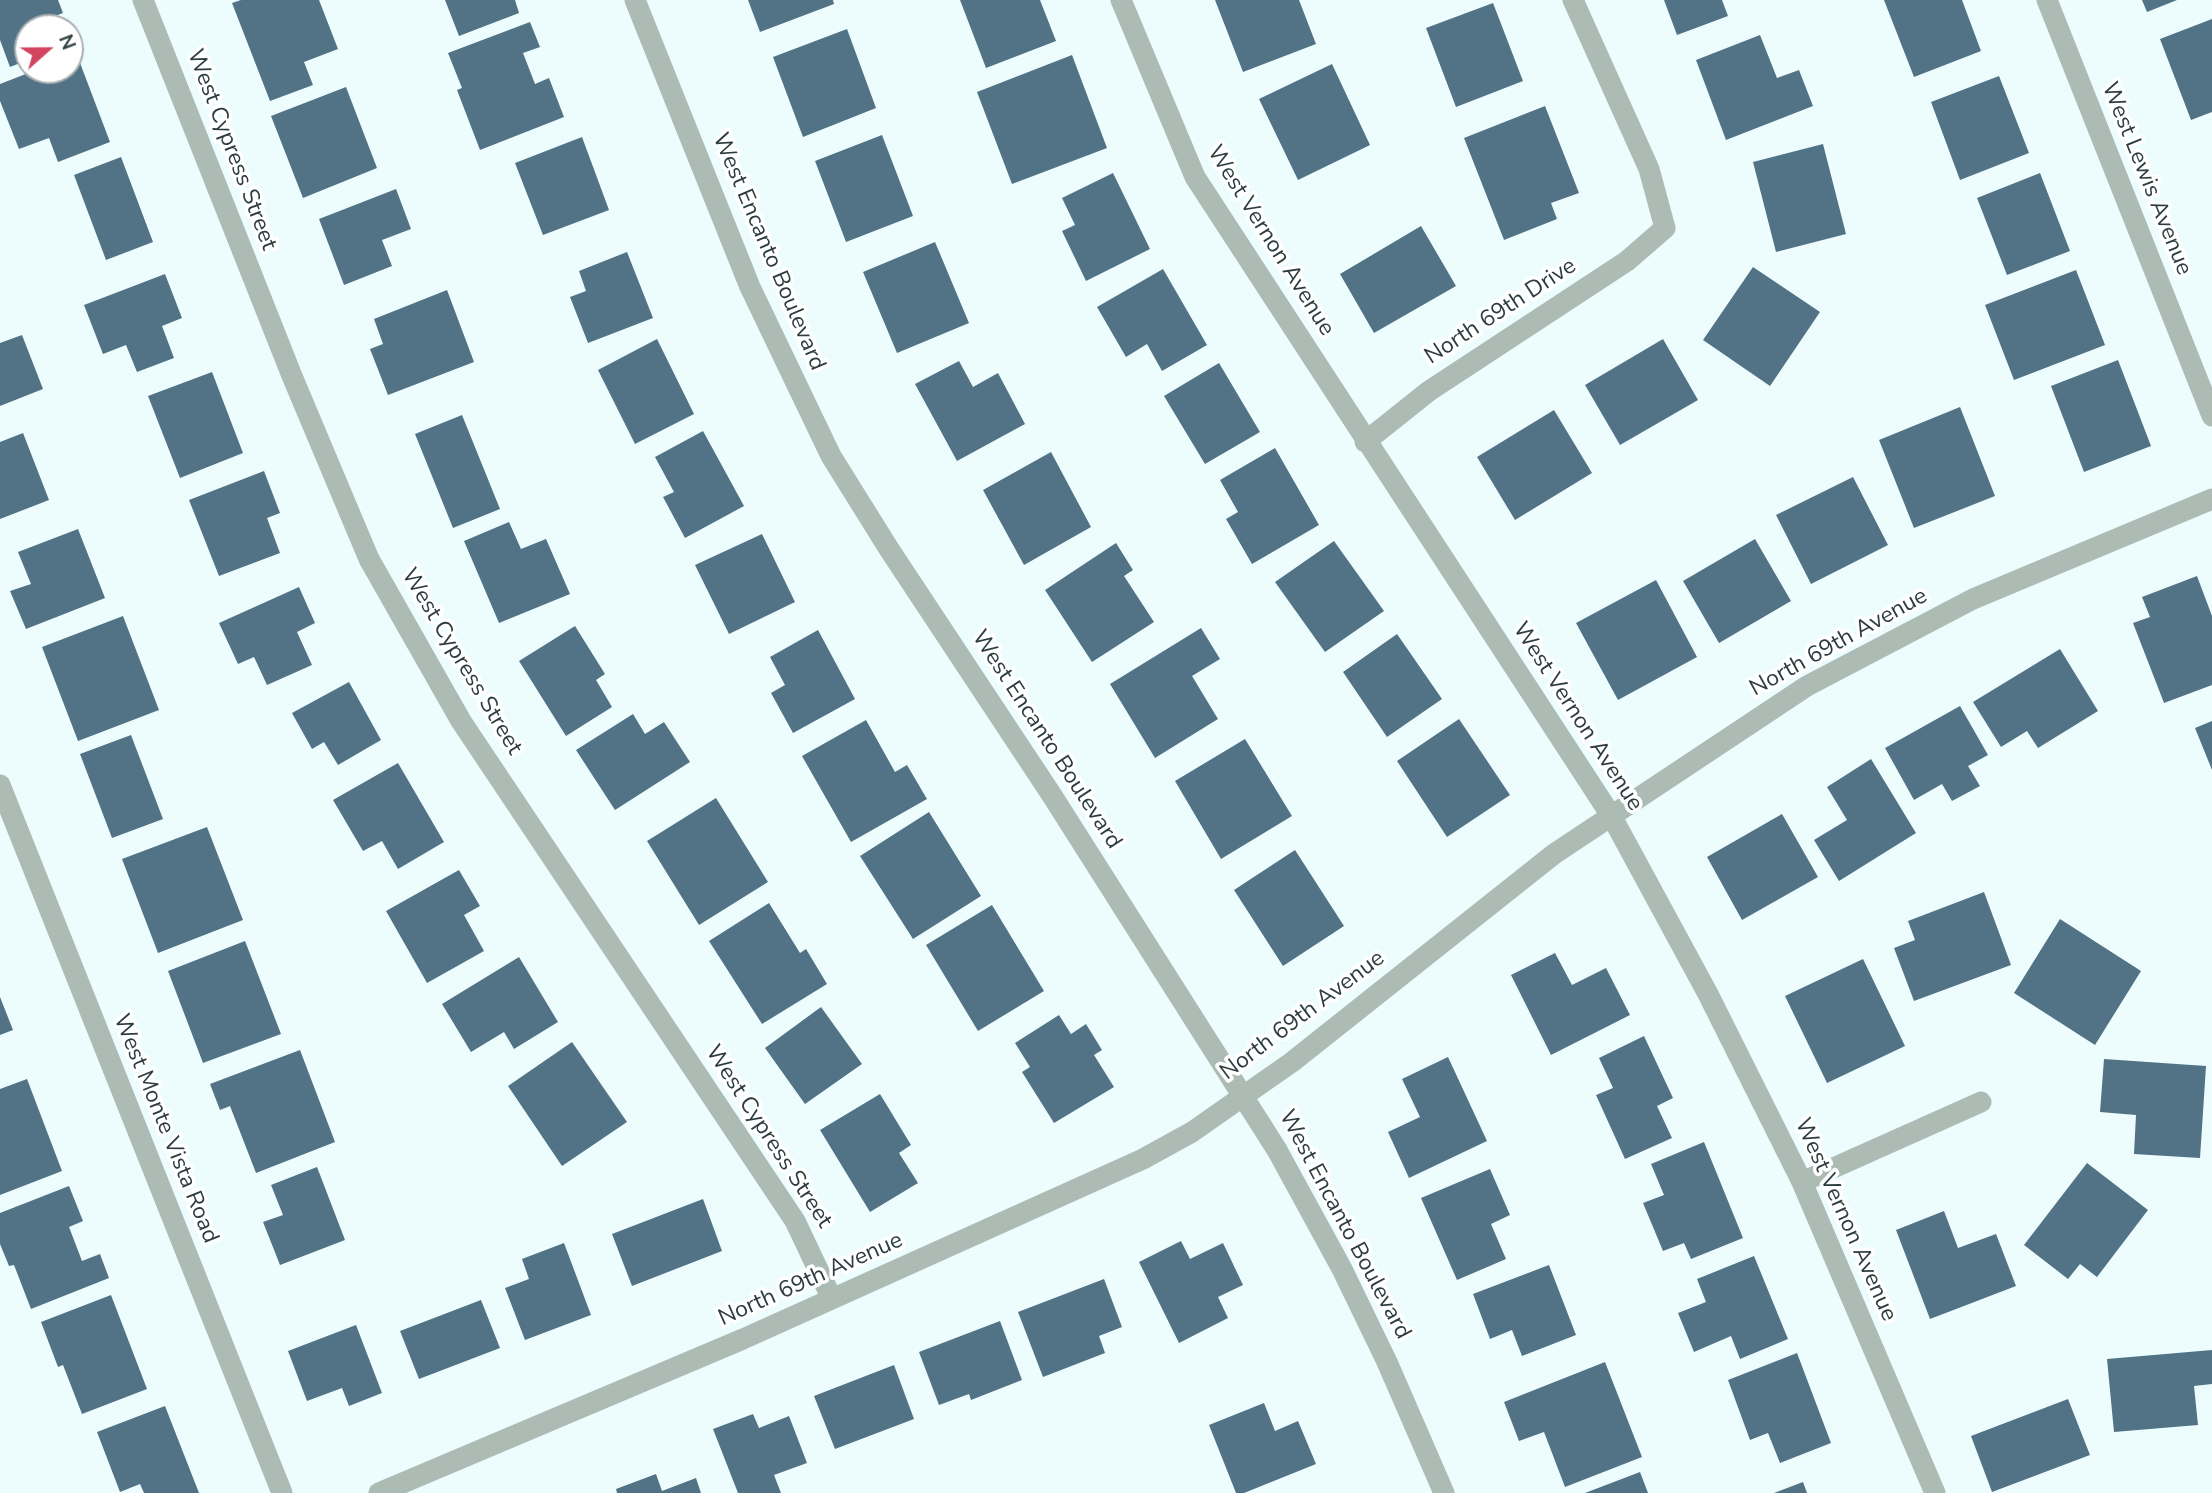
<!DOCTYPE html>
<style>
body{margin:0}
#map{position:relative;width:2212px;height:1493px;overflow:hidden;background:#edfdfe;font-family:"Nunito Sans",sans-serif}
canvas{display:block}
.north{position:absolute;left:14px;top:14px;width:70px;height:70px;box-sizing:border-box;background:#fff;border:2px solid #abb1b2;border-radius:50%;rotate:69deg;font-size:19px;font-weight:700;line-height:28px;text-align:center;color:#2d3d3e}
.north::after{content:'';display:block;margin:auto;width:24px;height:32px;background:#d4445f;clip-path:polygon(50% 0,100% 100%,50% 72%,0 100%)}
</style>
<div id="map">
<canvas width="2212" height="1493"></canvas>
<div class="north">N</div>
</div>
<script>
const g = document.querySelector('canvas').getContext('2d');
g.lineJoin = 'round';
function fillPath(path, color) {
  g.fillStyle = color;
  g.fill(path, 'evenodd');
}
function toPath(rows) {
  const path = new Path2D();
  for (const r of rows) {
    path.moveTo(r[0], r[1]);
    for (let i = 2; i < r.length; i += 2) path.lineTo(r[i], r[i + 1]);
  }
  return path;
}
function stroke(path, color, width, dash) {
  g.strokeStyle = color;
  g.lineWidth = width;
  g.lineCap = dash ? 'butt' : 'round';
  g.setLineDash(dash || []);
  g.stroke(path);
}
function drawText(font, color, halo, rows, align = 'center') {
  g.font = font + ' "Nunito Sans",sans-serif';
  g.lineWidth = 7;
  g.setLineDash([]);
  g.textBaseline = 'middle';
  g.strokeStyle = halo;
  g.fillStyle = color;
  for (const [text, x, y, turn = 0] of rows) {
    g.save();
    g.translate(x, y);
    g.rotate((+turn || 0) * Math.PI / 180);
    g.textAlign = isNaN(turn) ? turn : align;
    if (halo) g.strokeText(text, 0, 0);
    g.fillText(text, 0, 0);
    g.restore();
  }
}
fillPath(toPath([
 [0,0,58,0,63,13,43,21,46,28,28,28,28,60,10,67,0,40],
 [241,0,319,0,338,49,304,62,313,85,270,101,232,3],
 [445,0,515,0,519,13,459,36],
 [748,0,833,0,834,4,760,32],
 [960,0,1040,0,1056,41,986,68],
 [1215,0,1299,0,1316,44,1243,72],
 [1664,0,1722,0,1728,16,1677,35],
 [1884,0,1962,0,1981,51,1914,77],
 [2142,0,2177,0,2147,12],
 [1493,3,1523,81,1456,107,1426,28],
 [2212,19,2212,112,2191,120,2160,39],
 [530,22,540,47,523,53,535,84,549,78,564,117,480,150,457,90,462,88,448,53],
 [847,29,876,108,803,137,773,57],
 [1760,35,1777,78,1799,70,1813,106,1726,140,1696,60],
 [77,55,110,142,58,162,49,138,19,149,0,101,0,84,36,70,70,70,70,57],
 [1072,55,1107,148,1012,184,977,92],
 [1332,64,1370,145,1298,180,1259,99],
 [1999,76,2029,153,1960,180,1931,102],
 [346,87,377,168,303,198,271,116],
 [1545,106,1579,193,1551,203,1557,219,1504,240,1464,138],
 [882,135,913,216,846,242,815,161],
 [582,137,609,210,543,235,515,163],
 [1823,144,1846,234,1776,252,1753,162],
 [121,157,153,242,106,260,74,175],
 [1113,173,1150,249,1086,281,1062,231,1075,225,1062,198],
 [2040,173,2070,251,2007,275,1977,198],
 [396,189,411,229,382,240,392,266,344,285,319,219],
 [1421,226,1456,286,1374,333,1340,274],
 [935,242,969,323,897,353,863,272],
 [627,252,653,318,588,343,570,297,586,291,579,271],
 [1753,267,1820,312,1770,386,1703,340],
 [1163,269,1207,345,1162,371,1147,344,1126,357,1097,307],
 [2076,270,2105,345,2014,380,1985,305],
 [165,274,182,318,162,326,174,358,137,372,126,345,103,354,84,305],
 [447,290,474,362,388,395,370,349,383,344,374,319],
 [22,335,43,389,0,406,0,343],
 [657,339,694,414,635,444,598,370],
 [1663,339,1698,400,1620,445,1585,385],
 [2118,360,2151,446,2084,472,2051,386],
 [959,361,973,387,998,373,1025,424,957,461,915,384],
 [1219,363,1260,432,1205,464,1164,396],
 [212,372,243,453,180,478,148,396],
 [1960,407,1995,496,1914,528,1879,440],
 [1554,410,1592,473,1515,520,1477,457],
 [462,415,500,509,453,528,415,434],
 [703,431,744,506,685,538,663,497,674,492,655,457],
 [23,433,49,500,0,519,0,442],
 [1275,448,1319,525,1252,564,1226,519,1238,512,1220,480],
 [1051,452,1091,527,1024,565,983,490],
 [264,471,280,513,267,518,280,553,219,576,189,500],
 [1853,477,1888,545,1811,584,1776,515],
 [509,522,521,549,546,539,570,594,499,623,464,541],
 [78,529,105,598,26,629,10,591,31,584,18,552],
 [762,534,795,602,729,634,695,565],
 [1755,539,1791,601,1719,643,1683,581],
 [1334,541,1384,611,1325,652,1275,582],
 [1116,543,1133,570,1124,576,1154,622,1092,662,1045,590],
 [2197,576,2212,616,2212,685,2164,703,2133,623,2150,617,2142,597],
 [1656,580,1697,657,1618,700,1576,623],
 [299,587,315,623,297,632,312,665,267,685,254,657,238,664,219,623],
 [123,616,159,710,78,741,42,647],
 [575,626,605,674,596,680,612,707,566,736,519,661],
 [1201,628,1220,659,1192,676,1218,719,1155,758,1110,684],
 [818,630,855,699,793,733,771,693,785,685,770,657],
 [1397,634,1442,699,1387,737,1343,672],
 [2060,649,2098,711,2038,748,2027,731,2001,747,1973,702],
 [349,682,381,740,338,765,324,742,312,749,292,713],
 [1960,706,1988,755,1968,766,1980,786,1952,801,1942,784,1914,800,1885,748],
 [633,714,645,734,664,722,690,762,615,810,576,750],
 [1459,719,1510,795,1447,837,1397,761],
 [866,720,895,772,907,765,927,799,851,842,802,756],
 [2212,721,2212,770,2195,728],
 [131,735,163,819,112,838,80,754],
 [1245,739,1292,816,1221,859,1175,781],
 [1871,759,1916,833,1839,881,1814,840,1847,820,1827,787],
 [398,763,444,842,398,869,382,841,363,851,333,800],
 [716,798,768,882,699,925,647,841],
 [929,812,981,896,913,939,860,856],
 [1782,814,1818,877,1742,920,1707,857],
 [207,827,243,920,158,953,122,859],
 [1295,850,1344,926,1283,966,1234,890],
 [459,870,480,906,464,915,484,951,427,983,386,911],
 [1984,892,2011,965,1914,1001,1894,948,1915,940,1908,921],
 [769,903,800,953,806,949,827,984,762,1024,709,941],
 [992,905,1044,991,978,1031,926,945],
 [2060,919,2141,971,2095,1045,2014,993],
 [245,941,281,1034,203,1063,168,971],
 [1555,953,1572,985,1606,968,1630,1015,1551,1055,1511,975],
 [519,957,558,1022,514,1049,504,1032,471,1052,442,1004],
 [1863,959,1905,1046,1827,1083,1785,996],
 [0,997,13,1030,0,1035],
 [821,1007,862,1064,805,1104,765,1048],
 [1059,1015,1071,1034,1086,1024,1102,1050,1094,1055,1114,1087,1054,1123,1022,1072,1030,1067,1015,1043],
 [1644,1036,1673,1098,1657,1106,1672,1138,1625,1159,1596,1095,1613,1088,1599,1058],
 [572,1042,627,1122,562,1166,508,1086],
 [300,1050,335,1142,256,1173,230,1106,220,1110,210,1084],
 [1448,1057,1487,1141,1409,1178,1388,1132,1420,1117,1402,1079],
 [2104,1059,2206,1066,2200,1158,2134,1154,2136,1115,2100,1112],
 [27,1079,62,1171,0,1195,0,1089],
 [880,1094,911,1145,899,1153,918,1183,870,1212,820,1130],
 [1704,1142,1743,1238,1691,1259,1684,1243,1663,1251,1643,1203,1664,1195,1651,1164],
 [2087,1163,2148,1210,2097,1277,2080,1264,2068,1279,2024,1245],
 [317,1167,345,1240,280,1265,263,1222,283,1215,271,1185],
 [1490,1169,1510,1215,1491,1224,1506,1259,1457,1280,1421,1198],
 [69,1186,83,1221,69,1227,82,1261,100,1254,109,1278,31,1309,14,1265,9,1266,0,1244,0,1213],
 [703,1199,722,1251,632,1286,612,1234],
 [1944,1211,1958,1248,1996,1234,2016,1286,1930,1319,1896,1230],
 [1181,1241,1190,1259,1223,1243,1243,1285,1218,1297,1228,1318,1179,1343,1139,1262],
 [564,1243,591,1315,525,1340,505,1288,529,1279,522,1259],
 [1754,1256,1788,1339,1740,1359,1731,1336,1694,1352,1678,1313,1706,1302,1697,1279],
 [1549,1265,1576,1335,1522,1356,1512,1330,1490,1339,1473,1294],
 [1104,1279,1122,1327,1099,1336,1105,1353,1043,1377,1018,1312],
 [111,1295,147,1389,82,1414,63,1365,58,1367,41,1322],
 [481,1300,500,1348,419,1379,400,1331],
 [1000,1321,1022,1380,971,1400,969,1394,939,1405,919,1352],
 [356,1325,382,1393,349,1406,342,1388,307,1401,288,1351],
 [2212,1350,2212,1384,2194,1386,2198,1425,2114,1432,2107,1359],
 [1797,1353,1831,1443,1780,1463,1768,1433,1750,1440,1728,1380],
 [1605,1362,1642,1457,1565,1487,1544,1432,1519,1441,1504,1402],
 [894,1365,914,1419,835,1449,814,1396],
 [2068,1399,2090,1455,1992,1492,1971,1436],
 [1264,1403,1275,1431,1298,1421,1316,1464,1244,1493,1236,1493,1209,1425],
 [165,1406,199,1493,144,1493,140,1484,120,1492,97,1432],
 [753,1414,759,1428,789,1416,807,1463,774,1475,781,1493,738,1493,713,1429],
 [1640,1472,1648,1493,1585,1493],
 [656,1474,662,1491,696,1478,701,1493,617,1493,616,1489],
 [1803,1482,1807,1493,1774,1493]
]), '#527286');
stroke(toPath([
 [143,0,292,376,369,559,461,721,795,1221,832,1299],
 [635,0,750,287,831,456,889,549,1053,797,1277,1150,1342,1269,1387,1362,1444,1493],
 [1121,0,1195,177,1612,817,1708,994,1802,1182,1935,1493],
 [2047,0,2212,416],
 [1365,442,1429,391,1627,261,1665,228,1649,169,1573,0],
 [0,785,282,1493],
 [1802,1182,1981,1102],
 [379,1493,743,1339,1143,1159,1192,1132,1292,1062,1554,854,1807,686,1973,599,2212,499]
]), '#acbcb5', 21);
drawText('23px', '#2d3d3e', '#fff', [
 ["West Cypress Street",231,150,69],
 ["West Lewis Avenue",2146,179,68],
 ["West Vernon Avenue",1270,241,58],
 ["West Encanto Boulevard",768,252,67],
 ["North 69th Drive",1501,312,-33],
 ["North 69th Avenue",1839,643,-29],
 ["West Cypress Street",461,662,59],
 ["West Vernon Avenue",1577,717,57],
 ["West Encanto Boulevard",1046,740,57],
 ["North 69th Avenue",1303,1016,-37],
 ["West Monte Vista Road",165,1129,68],
 ["West Cypress Street",768,1137,57],
 ["West Vernon Avenue",1845,1220,66],
 ["West Encanto Boulevard",1344,1225,62],
 ["North 69th Avenue",811,1280,-24]
]);
</script>
